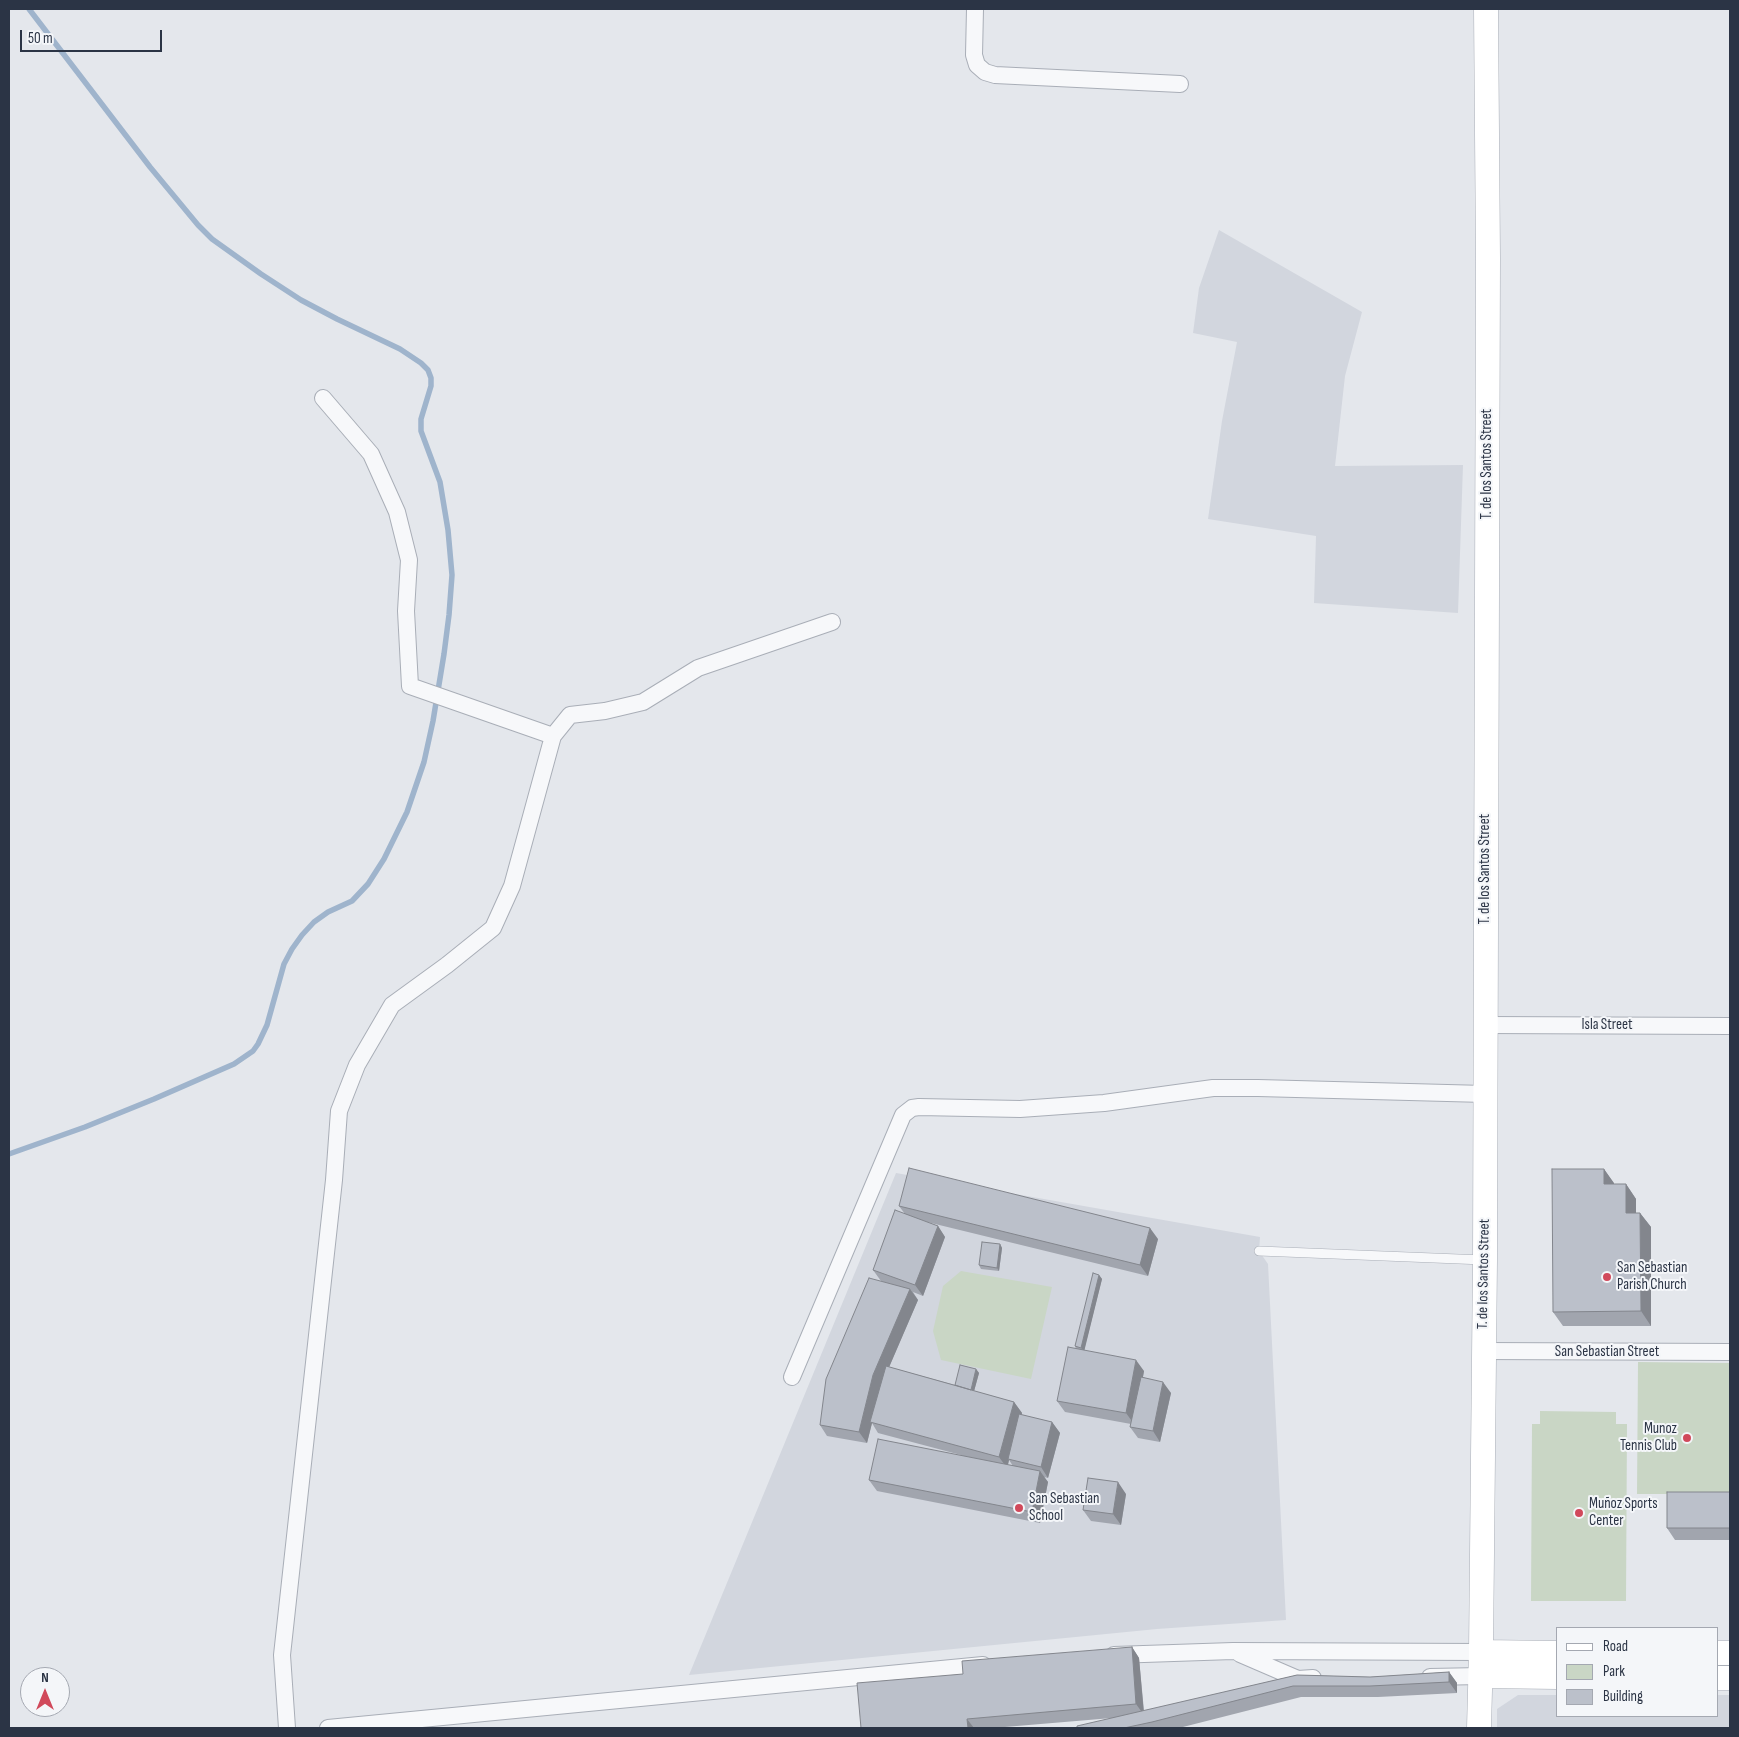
<!DOCTYPE html>
<meta charset="utf-8">
<style>
body{margin:0}
#map{position:relative;width:1739px;height:1737px;overflow:hidden;background:#e4e7ec;font-family:"Sofia Sans Condensed",sans-serif}
canvas{display:block}
.frame{position:absolute;inset:0;border:10px solid #2b3445;pointer-events:none}
.legend{position:absolute;left:1556px;top:1627px;width:162px;height:90px;box-sizing:border-box;background:#f4f6f9;border:1px solid #a4a8b1;margin:0;padding:6px 9px;list-style:none;font-size:15px;color:#2b3445}
.legend li{display:flex;align-items:center;gap:10px;height:25px}
.legend b{width:25px;border:1px solid #a4a8b1}
.north{position:absolute;left:20px;top:1667px;width:50px;height:50px;box-sizing:border-box;background:#f4f6f9;border:1px solid #a4a8b1;border-radius:50%;rotate:0deg;font-size:14px;font-weight:700;line-height:20px;text-align:center;color:#2b3445}
.north::after{content:'';display:block;margin:auto;width:18px;height:22px;background:#d1495b;clip-path:polygon(50% 0,100% 100%,50% 72%,0 100%)}
.scale{position:absolute;left:20px;top:30px;width:142px;height:22px;box-sizing:border-box;border:2px solid #2b3445;border-top:0;padding-left:6px;font-size:15px;line-height:18px;white-space:nowrap;color:#2b3445;-webkit-text-stroke:4px #f4f6f9;paint-order:stroke}
</style>
<div id="map">
<canvas width="1739" height="1737"></canvas>
<div class="frame"></div>
<ul class="legend">
<li><b style="height:6px;background:#fff"></b>Road</li>
<li><b style="height:14px;background:#c9d6c5"></b>Park</li>
<li><b style="height:14px;background:#bbc0ca"></b>Building</li>
</ul>
<div class="north">N</div>
<div class="scale">50 m</div>
</div>
<script>
const g = document.querySelector('canvas').getContext('2d');
g.lineJoin = 'round';
function fillPath(path, color) {
  g.fillStyle = color;
  g.fill(path, 'evenodd');
}
function toPath(rows) {
  const path = new Path2D();
  for (const r of rows) {
    path.moveTo(r[0], r[1]);
    for (let i = 2; i < r.length; i += 2) path.lineTo(r[i], r[i + 1]);
  }
  return path;
}
function stroke(path, color, width, dash) {
  g.strokeStyle = color;
  g.lineWidth = width;
  g.lineCap = dash ? 'butt' : 'round';
  g.setLineDash(dash || []);
  g.stroke(path);
}
function drawText(font, color, halo, rows, align = 'center') {
  g.font = font + ' "Sofia Sans Condensed",sans-serif';
  g.lineWidth = 4;
  g.setLineDash([]);
  g.textBaseline = 'middle';
  g.strokeStyle = halo;
  g.fillStyle = color;
  for (const [text, x, y, turn = 0] of rows) {
    g.save();
    g.translate(x, y);
    g.rotate((+turn || 0) * Math.PI / 180);
    g.textAlign = isNaN(turn) ? turn : align;
    if (halo) g.strokeText(text, 0, 0);
    g.fillText(text, 0, 0);
    g.restore();
  }
}
fillPath(toPath([
 [1219,230,1362,312,1345,376,1335,466,1463,465,1458,613,1314,603,1316,536,1208,519,1222,421,1237,342,1193,333,1199,288],
 [896,1173,1260,1237,1259,1251,1268,1264,1286,1620,1157,1629,689,1675],
 [1518,1695,1558,1695,1558,1716,1718,1716,1718,1695,1730,1695,1730,1728,1497,1728,1497,1709]
]), '#d2d6de');
fillPath(toPath([
 [961,1271,1052,1287,1031,1379,941,1360,933,1331,943,1286],
 [1638,1362,1730,1363,1730,1494,1637,1494],
 [1540,1411,1616,1412,1616,1424,1627,1424,1626,1601,1531,1601,1532,1424,1540,1424]
]), '#c9d6c5');
stroke(toPath([
 [9,1154,85,1127,154,1099,234,1064,253,1051,258,1044,267,1025,284,964,292,949,302,935,314,922,328,912,352,901,368,884,384,859,407,812,424,762,433,721,444,654,449,615,452,575,448,530,440,482,421,431,421,419,431,386,431,378,428,370,421,363,400,349,337,319,301,300,261,274,212,239,198,225,150,167,29,9]
]), '#9fb4cc', 5.5);
const service = toPath([
 [1259,1251,1484,1260]
]);
const minor = toPath([
 [975,9,974,55,977,65,985,72,995,75,1180,84],
 [323,398,371,454,397,512,409,560,406,611,410,686,553,736],
 [1485,1025,1730,1026],
 [1483,1351,1730,1352],
 [792,1377,903,1115,912,1108,919,1107,1020,1109,1104,1103,1213,1088,1258,1088,1485,1094],
 [1240,1654,1298,1679,1313,1678],
 [1114,1655,1233,1651,1481,1652],
 [1430,1677,1481,1676],
 [287,1728,282,1655,334,1180,339,1111,357,1065,392,1005,447,965,493,928,512,886,553,736,570,715,605,711,643,702,698,668,832,622],
 [328,1728,983,1665]
]);
const secondary = toPath([
 [1481,1652,1558,1653],
 [1718,1653,1730,1653],
 [1481,1676,1558,1677],
 [1718,1678,1730,1678],
 [1479,1728,1481,1652,1485,1260,1488,258,1486,9]
]);
stroke(service, '#a9aeb7', 10);
stroke(minor, '#a9aeb7', 18);
stroke(secondary, '#a9aeb7', 25);
stroke(service, '#f7f8fa', 9);
stroke(minor, '#f7f8fa', 16);
stroke(secondary, '#fff', 24);
fillPath(toPath([
 [1604,1169,1614,1184,1626,1184,1636,1199,1636,1213,1640,1213,1651,1227,1651,1326,1563,1326,1553,1312],
 [899,1206,1158,1239,1148,1276,927,1222,938,1226,945,1237,923,1296,913,1292,918,1300,889,1367,955,1385,976,1369,979,1373,974,1391,1014,1402,1022,1413,1022,1415,1052,1422,1060,1433,1048,1478,1044,1477,1048,1482,1040,1523,877,1491,869,1480,961,1455,878,1433,872,1423,867,1443,827,1436,820,1425,886,1283,881,1281,873,1270,905,1214],
 [1009,1460,1013,1466,1008,1465],
 [1000,1244,1002,1248,999,1271,981,1269,979,1265],
 [1099,1275,1102,1279,1084,1350,1144,1371,1143,1377,1171,1393,1160,1442,1138,1438,1130,1427,1131,1424,1065,1412,1057,1401,1076,1349,1075,1346],
 [1730,1492,1730,1540,1675,1540,1667,1528],
 [1126,1494,1121,1525,1091,1521,1083,1510],
 [1132,1647,1139,1658,1144,1711,1297,1675,1370,1677,1449,1672,1457,1683,1457,1693,1378,1697,1301,1697,1179,1728,1077,1728,1112,1718,993,1728,861,1728,963,1674]
]), '#a1a5ae');
fillPath(toPath([
 [1604,1169,1614,1183,1614,1199,1604,1184],
 [1626,1184,1636,1199,1636,1228,1626,1213],
 [1640,1213,1651,1227,1651,1326,1641,1311],
 [938,1226,945,1237,923,1296,915,1285],
 [1150,1228,1158,1239,1148,1276,1140,1265],
 [1000,1244,1002,1248,999,1271,997,1268],
 [1099,1275,1102,1279,1084,1352,1081,1348],
 [910,1289,918,1300,881,1386,870,1422,872,1423,867,1443,859,1432,873,1375],
 [1136,1360,1144,1371,1134,1424,1126,1413],
 [976,1369,979,1373,973,1395,971,1391],
 [1163,1382,1171,1393,1160,1442,1153,1431],
 [1014,1402,1022,1413,1009,1459,1008,1459,1009,1460,1007,1468,999,1457],
 [1052,1422,1060,1433,1048,1478,1041,1467],
 [1040,1471,1048,1482,1040,1523,1032,1512],
 [1118,1482,1126,1494,1121,1525,1113,1514],
 [1132,1647,1139,1658,1144,1715,1136,1704],
 [1449,1672,1457,1683,1457,1693,1449,1682],
 [967,1719,974,1728,968,1728]
]), '#83868d');
const building = toPath([
 [909,1168,1150,1228,1140,1265,899,1206,909,1168],
 [1552,1169,1604,1169,1604,1184,1626,1184,1626,1213,1640,1213,1641,1311,1553,1312,1552,1169],
 [895,1210,938,1226,915,1285,873,1270,895,1210],
 [982,1242,1000,1244,997,1268,979,1265,982,1242],
 [1093,1273,1099,1275,1081,1348,1075,1346,1093,1273],
 [869,1278,910,1289,873,1375,859,1432,820,1425,826,1379,869,1278],
 [1068,1347,1136,1360,1126,1413,1057,1401,1068,1347],
 [960,1365,976,1369,971,1390,955,1385,960,1365],
 [886,1366,1014,1402,999,1457,870,1422,886,1366],
 [1141,1377,1163,1382,1153,1431,1130,1427,1141,1377],
 [1019,1414,1052,1422,1041,1467,1008,1459,1019,1414],
 [878,1439,1040,1471,1032,1512,869,1480,878,1439],
 [1088,1478,1118,1482,1113,1514,1083,1510,1088,1478],
 [1667,1492,1730,1492,1730,1528,1667,1528,1667,1492],
 [1132,1647,1136,1704,967,1719,968,1728,861,1728,857,1683,963,1674,962,1661,1132,1647],
 [1449,1672,1449,1682,1370,1686,1293,1686,1152,1722,1124,1728,1077,1728,1077,1726,1297,1675,1370,1677,1449,1672]
]);
fillPath(building, '#bbc0ca');
stroke(building, '#83868d', 1);
for (const [x, y, r, color] of [
 [1607,1277,5,"#d1495b"],
 [1687,1438,5,"#d1495b"],
 [1019,1508,5,"#d1495b"],
 [1579,1513,5,"#d1495b"]
]) {
  const dot = new Path2D();
  dot.arc(x, y, r, 0, 2 * Math.PI);
  g.fillStyle = color;
  g.fill(dot);
  stroke(dot, '#f4f6f9', 2);
}
drawText('15px', '#2b3445', '#f4f6f9', [
 ["T. de los Santos Street",1487,464,-90],
 ["T. de los Santos Street",1485,869,-90],
 ["Isla Street",1607,1025],
 ["T. de los Santos Street",1484,1274,-89],
 ["San Sebastian Street",1607,1352]
]);
drawText('15px', '#2b3445', '#f4f6f9', [
 ["San Sebastian",1617,1268],
 ["Parish Church",1617,1285],
 ["Munoz",1677,1429,"right"],
 ["Tennis Club",1677,1446,"right"],
 ["San Sebastian",1029,1499],
 ["School",1029,1516],
 ["Muñoz Sports",1589,1504],
 ["Center",1589,1521]
], 'left');
</script>
